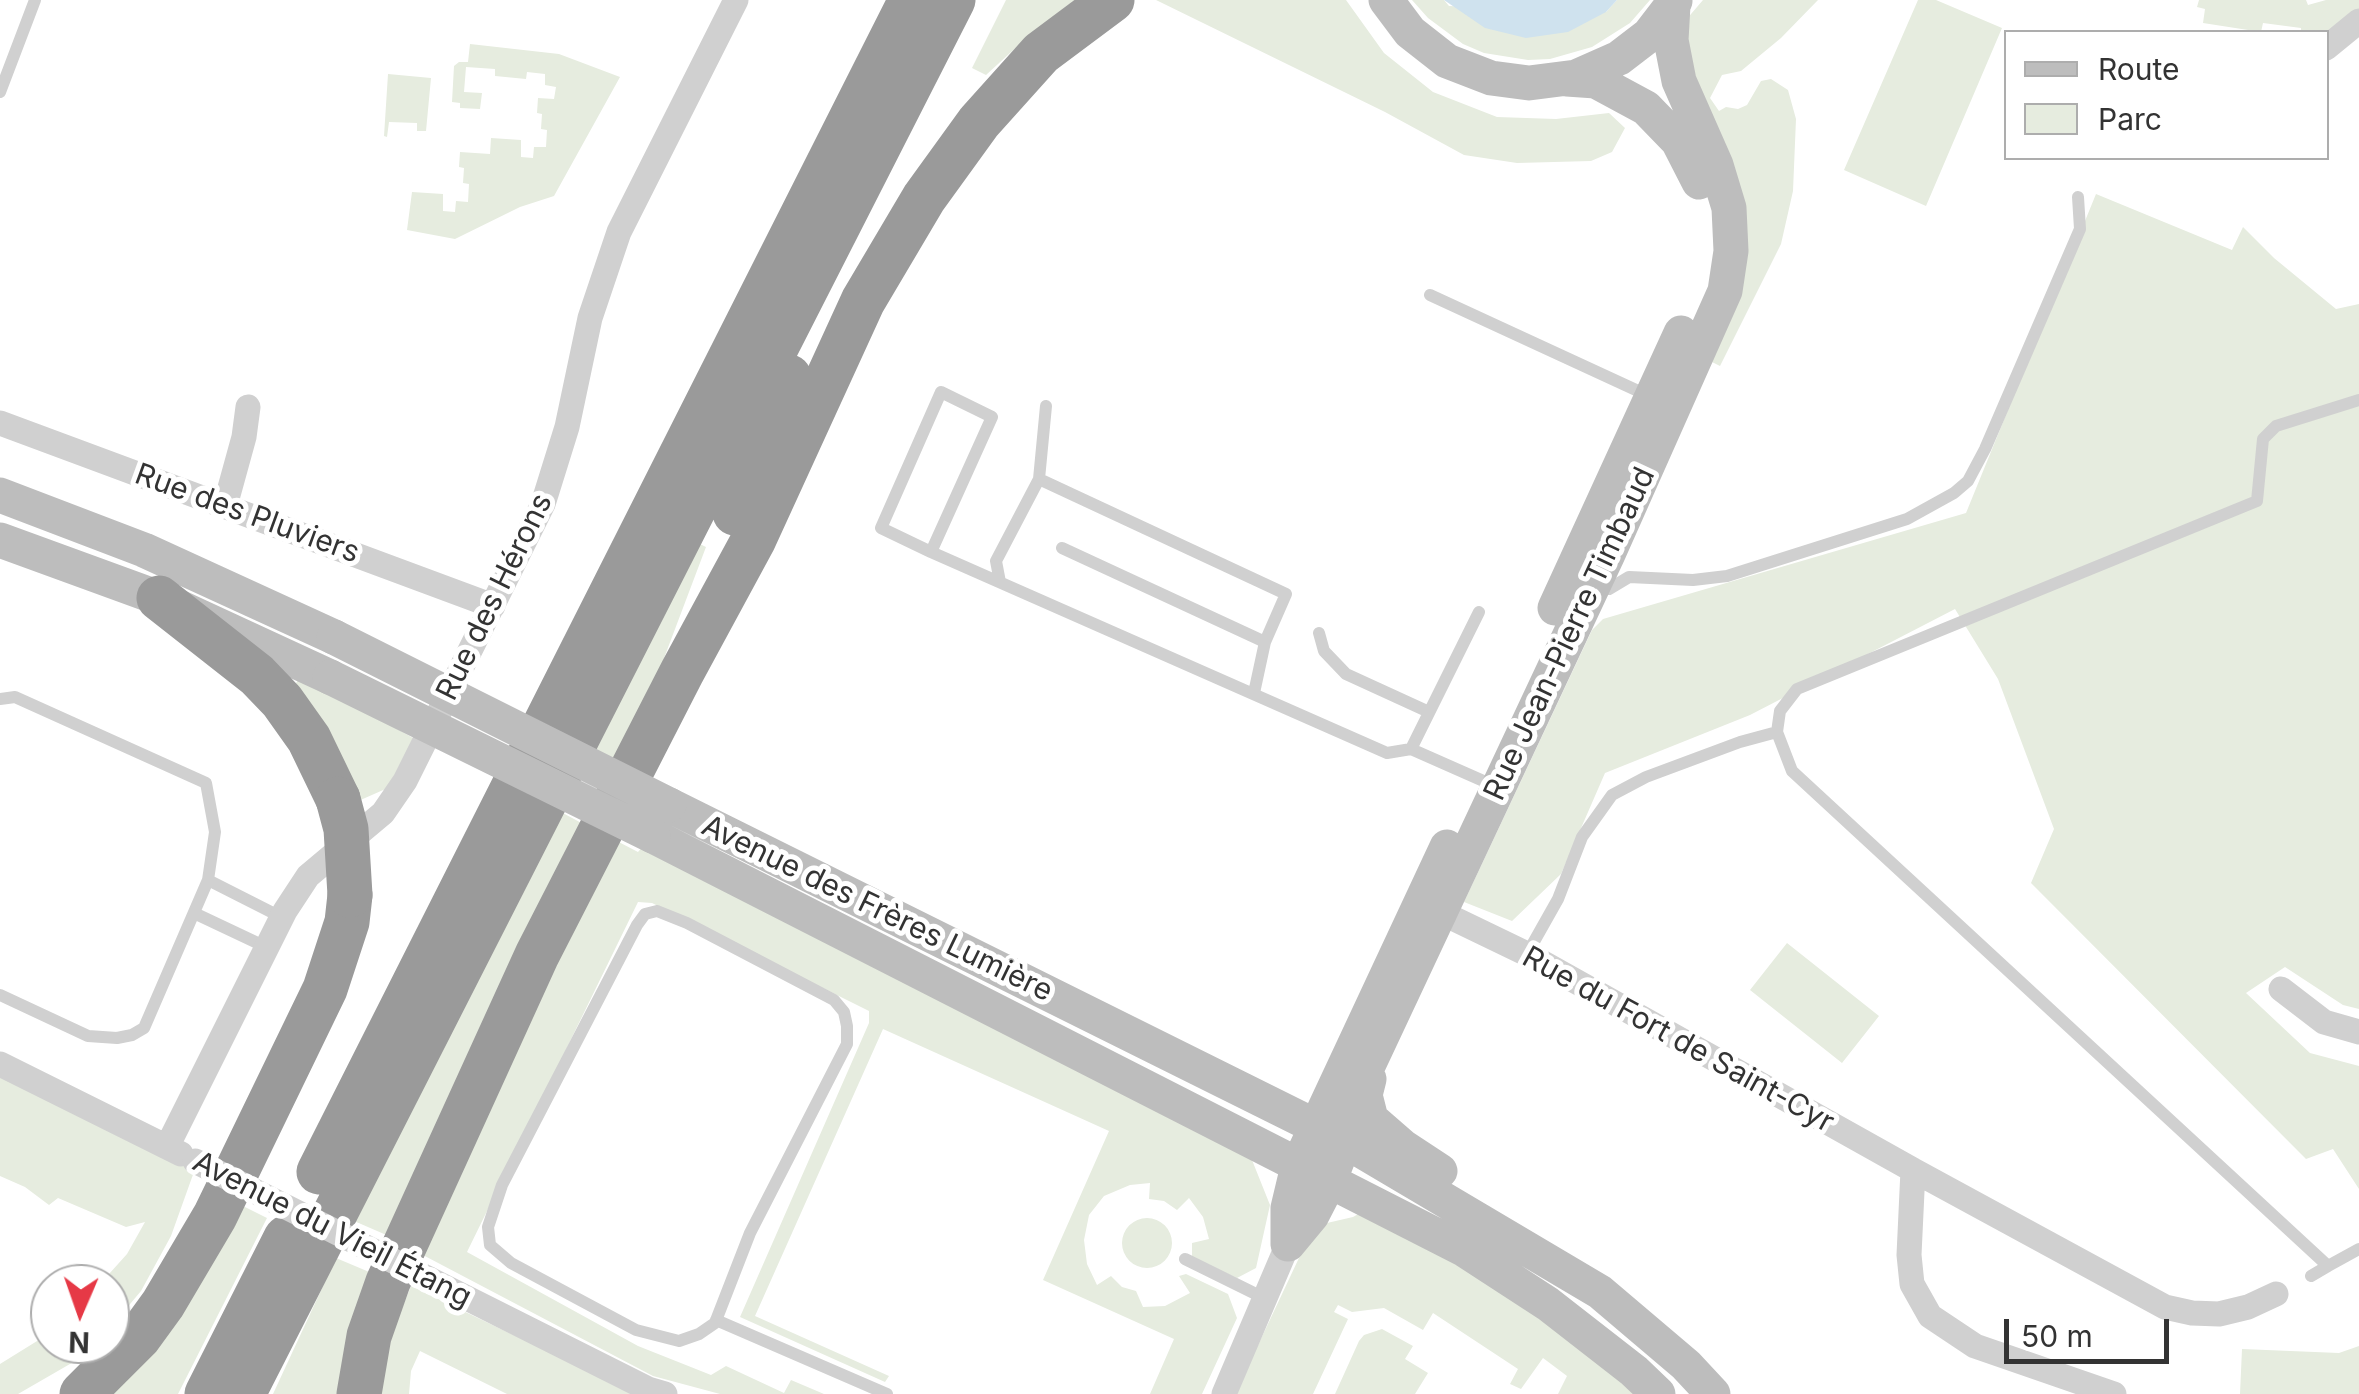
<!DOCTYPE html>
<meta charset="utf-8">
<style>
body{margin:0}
#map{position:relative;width:2359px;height:1394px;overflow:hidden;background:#fff;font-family:Inter,sans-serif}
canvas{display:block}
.legend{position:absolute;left:2004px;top:30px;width:325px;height:130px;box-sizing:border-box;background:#fff;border:2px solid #adadad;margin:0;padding:12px 18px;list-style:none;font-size:30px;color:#333}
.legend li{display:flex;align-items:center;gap:20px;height:50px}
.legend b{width:50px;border:2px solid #adadad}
.north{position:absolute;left:30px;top:1264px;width:100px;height:100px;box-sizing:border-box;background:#fff;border:2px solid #adadad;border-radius:50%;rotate:182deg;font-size:28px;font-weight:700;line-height:40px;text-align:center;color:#333}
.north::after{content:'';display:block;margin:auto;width:35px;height:45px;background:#e63946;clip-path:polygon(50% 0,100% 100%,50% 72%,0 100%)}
.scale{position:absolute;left:2004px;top:1319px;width:165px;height:45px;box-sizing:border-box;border:5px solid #333;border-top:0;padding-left:12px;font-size:30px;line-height:35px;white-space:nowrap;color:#333;-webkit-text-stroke:8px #fff;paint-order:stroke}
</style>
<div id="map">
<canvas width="2359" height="1394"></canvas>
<ul class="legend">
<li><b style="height:12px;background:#bdbdbd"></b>Route</li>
<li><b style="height:28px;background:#e6ecdf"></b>Parc</li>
</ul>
<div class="north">N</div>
<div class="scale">50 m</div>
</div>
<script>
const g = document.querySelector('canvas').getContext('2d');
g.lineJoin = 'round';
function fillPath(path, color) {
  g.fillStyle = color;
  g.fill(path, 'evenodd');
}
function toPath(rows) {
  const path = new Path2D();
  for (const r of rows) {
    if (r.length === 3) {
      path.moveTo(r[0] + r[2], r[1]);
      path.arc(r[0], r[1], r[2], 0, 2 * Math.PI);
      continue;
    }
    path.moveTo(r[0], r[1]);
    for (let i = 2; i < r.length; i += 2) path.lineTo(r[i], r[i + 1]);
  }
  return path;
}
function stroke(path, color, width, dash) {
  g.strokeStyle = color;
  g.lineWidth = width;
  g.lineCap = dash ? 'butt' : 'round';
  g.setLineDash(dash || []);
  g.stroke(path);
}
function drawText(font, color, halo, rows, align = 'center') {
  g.font = font + ' Inter,sans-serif';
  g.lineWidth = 10;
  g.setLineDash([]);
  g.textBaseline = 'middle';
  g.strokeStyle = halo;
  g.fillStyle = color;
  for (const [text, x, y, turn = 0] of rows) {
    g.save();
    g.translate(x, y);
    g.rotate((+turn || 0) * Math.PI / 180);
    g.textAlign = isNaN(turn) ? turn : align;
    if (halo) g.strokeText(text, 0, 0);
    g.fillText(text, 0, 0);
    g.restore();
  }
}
fillPath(toPath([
 [1006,0,1075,0,1034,31,986,75,972,68],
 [1156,0,1346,0,1384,53,1433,92,1497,117,1556,119,1609,113,1625,128,1612,152,1591,161,1517,163,1464,155,1385,112],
 [1412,0,1444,0,1449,6,1606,12,1617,0,1650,0,1630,23,1592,47,1550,59,1528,60,1484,53,1463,44,1428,18],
 [1703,0,1818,0,1781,38,1741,71,1722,75,1710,98,1719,111,1726,107,1738,109,1747,105,1761,81,1771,79,1788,90,1796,119,1793,191,1781,244,1720,366,1706,359,1729,305,1685,21],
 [1918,0,1936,0,2002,28,1926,206,1844,170],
 [2199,0,2306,0,2308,5,2326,0,2359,0,2359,12,2326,32,2301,32,2301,28,2263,23,2261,32,2203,23,2205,9,2197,7],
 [470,44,559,54,620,77,554,196,520,207,455,239,407,230,412,192,443,194,443,211,455,212,456,201,468,202,469,184,463,183,464,168,459,167,460,152,490,154,491,138,521,140,521,157,533,158,534,147,546,147,547,130,541,129,542,114,537,113,538,98,554,99,556,87,545,85,545,74,527,72,526,79,495,76,495,69,466,67,464,92,482,93,480,109,460,108,460,103,452,102,454,66,459,62,468,62],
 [388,74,431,78,426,131,417,131,417,123,389,122,387,137,384,136],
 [2096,194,2232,250,2243,227,2274,258,2336,309,2359,304,2359,1009,2343,1005,2285,967,2246,993,2310,1053,2359,1066,2359,1189,2333,1149,2306,1159,2031,883,2054,829,1998,679,1955,609,1750,715,1605,773,1561,874,1512,921,1464,902,1592,630,1603,619,1966,513],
 [694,541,706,547,655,682,619,763,592,749],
 [302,675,413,738,390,787,356,802,293,687],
 [561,812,587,826,391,1237,354,1221],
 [613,839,638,852,643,846,1250,1155,1270,1205,1256,1268,1237,1278,1192,1258,1192,1243,1209,1239,1203,1217,1189,1198,1177,1210,1164,1201,1149,1199,1150,1183,1130,1185,1104,1196,1089,1215,1084,1240,1087,1264,1097,1285,1111,1276,1122,1287,1136,1291,1143,1307,1165,1306,1190,1293,1179,1276,1186,1274,1228,1294,1237,1318,1202,1394,1150,1394,1174,1339,1043,1280,1109,1131,883,1029,755,1316,889,1376,885,1382,740,1317,869,1023,869,1011,652,903,638,902,467,1252,638,1346,711,1375,726,1366,784,1393,791,1380,824,1394,720,1394,653,1376,421,1254],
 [1787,943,1879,1016,1842,1063,1750,990],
 [0,1076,195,1169,171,1236,141,1291,110,1328,110,1284,100,1284,127,1254,145,1222,126,1227,58,1198,49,1205,25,1187,0,1176],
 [237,1203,267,1218,178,1394,106,1394],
 [1360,1213,1391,1225,1550,1321,1639,1394,1558,1394,1567,1376,1543,1358,1521,1389,1510,1384,1518,1369,1433,1313,1423,1330,1384,1308,1352,1312,1338,1305,1334,1312,1348,1319,1313,1394,1235,1394,1314,1226,1353,1217],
 [1147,1243,25],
 [336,1258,374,1274,342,1394,273,1394],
 [411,1286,637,1394,507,1394,420,1351,411,1371,409,1394,378,1394,384,1353],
 [1382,1329,1413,1346,1405,1359,1428,1373,1415,1394,1335,1394,1359,1341,1364,1335],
 [50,1333,50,1344,96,1344,89,1353,18,1394,0,1394,0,1364],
 [2359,1346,2359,1394,2240,1394,2242,1349,2339,1353]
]), '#e6ecdf');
fillPath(toPath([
 [1444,0,1617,0,1606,12,1568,32,1526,38,1485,28]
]), '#cfe2ee');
stroke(toPath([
 [0,92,35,0],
 [1430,295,1649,396],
 [1039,479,1286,594,1265,642,1254,693],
 [1062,548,1265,642],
 [931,552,992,417,941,392,881,528,931,552,1387,753,1411,749],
 [1000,582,996,561,1039,479,1046,406],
 [1595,587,1609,589,1629,577,1693,580,1727,576,1907,519,1954,493,1968,481,1985,449,2080,229,2078,197],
 [1479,612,1411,749,1497,787],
 [1319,633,1324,651,1346,674,1429,712],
 [0,699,15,697,206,783,215,832,208,880,281,917],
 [657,911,687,923,834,1000,844,1012,847,1026,847,1044,750,1233,715,1323,699,1334,679,1341,636,1330,511,1263,490,1245,488,1227,502,1185,637,925,645,914,657,911],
 [194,913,266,947],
 [1527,954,1558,899,1582,837,1612,795,1646,777,1740,742,1777,732],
 [0,995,88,1036,117,1038,132,1035,144,1028,208,880],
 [1185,1259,1264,1298],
 [2328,1266,2359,1249],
 [2311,1276,2328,1266,1792,771,1777,732,1780,711,1797,689,2257,501,2263,439,2276,426,2359,400],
 [716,1320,887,1394]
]), '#d0d0d0', 12);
stroke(toPath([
 [2326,48,2359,21],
 [0,423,493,606],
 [225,506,244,437,248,407],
 [1442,913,1527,954,1913,1170,1909,1255,1912,1284,1930,1316,1975,1346,2114,1394],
 [2281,989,2324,1022,2359,1032],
 [0,1064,181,1154],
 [167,1147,285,911,308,876,383,813,405,781,543,504,567,427,590,318,619,232,736,0],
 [1913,1170,2165,1307,2192,1313,2219,1314,2248,1307,2276,1294],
 [429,1279,648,1389,665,1394],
 [1224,1394,1288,1244]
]), '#d0d0d0', 25);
stroke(toPath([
 [1386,0,1410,32,1447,61,1491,78,1529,83,1576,77,1619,58,1649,35,1675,1],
 [1567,79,1596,81,1646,108,1678,141,1699,182],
 [0,495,144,550,334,637],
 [0,540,159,598,330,677],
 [1555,608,1681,333],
 [669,805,1345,1141,1600,1292,1686,1365,1713,1394],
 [653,836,1465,1250,1548,1304,1634,1371,1658,1394],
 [1369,1079,1365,1095,1371,1119,1402,1146,1440,1171],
 [1288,1244,1312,1215,1329,1182,1350,1127,1356,1091,1608,554,1725,291,1731,251,1729,208,1716,165,1679,81,1671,40,1673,5],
 [1288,1244,1288,1208,1298,1166,1447,847]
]), '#bdbdbd', 35);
stroke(toPath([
 [735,513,789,377],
 [159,598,257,675,282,701,309,739,338,799],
 [319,1172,911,0],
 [82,1394,139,1337,163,1304,215,1216,325,989,347,922,350,895],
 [207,1394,286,1238],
 [243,1394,953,0],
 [359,1394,369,1336,388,1282,537,955,682,672,754,539,863,301,924,198,979,122,1041,53,1112,0]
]), '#9a9a9a', 45);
stroke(toPath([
 [195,1161,429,1279]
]), '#d0d0d0', 25);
stroke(toPath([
 [334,637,669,805],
 [330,677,653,836]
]), '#bdbdbd', 35);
stroke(toPath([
 [338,799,346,829,350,895]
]), '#9a9a9a', 45);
drawText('30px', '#333', '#fff', [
 ["Rue des Pluviers",247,514,20],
 ["Rue des Hérons",495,597,-64],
 ["Rue Jean-Pierre Timbaud",1570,634,-65],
 ["Avenue des Frères Lumière",877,909,26],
 ["Rue du Fort de Saint-Cyr",1678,1040,29],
 ["Avenue du Vieil Étang",332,1230,27]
]);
</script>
